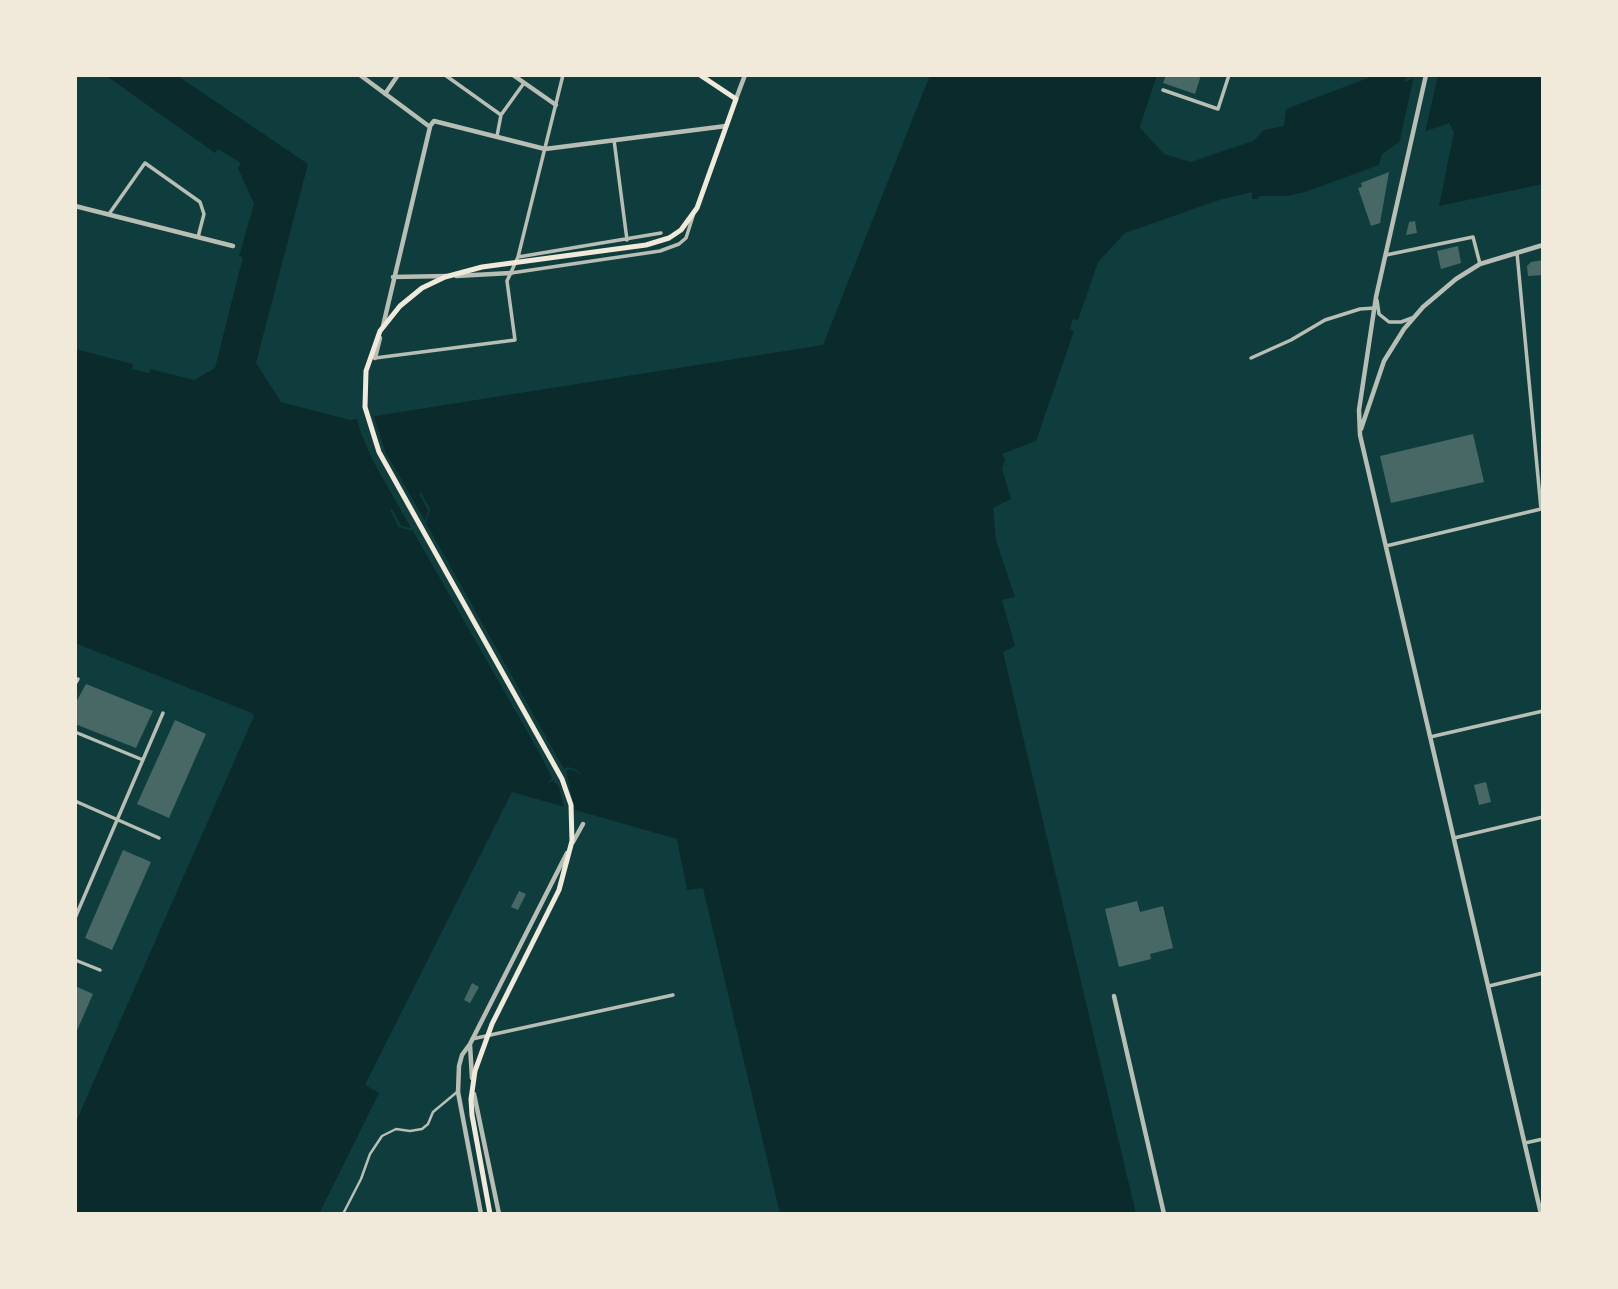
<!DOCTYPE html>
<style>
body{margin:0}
#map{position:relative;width:1618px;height:1289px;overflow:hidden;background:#0f3d3e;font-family:"Nunito Sans",sans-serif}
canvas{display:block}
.frame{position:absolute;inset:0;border:77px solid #f1e9da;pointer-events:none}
</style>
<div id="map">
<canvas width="1618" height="1289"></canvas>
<div class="frame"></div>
</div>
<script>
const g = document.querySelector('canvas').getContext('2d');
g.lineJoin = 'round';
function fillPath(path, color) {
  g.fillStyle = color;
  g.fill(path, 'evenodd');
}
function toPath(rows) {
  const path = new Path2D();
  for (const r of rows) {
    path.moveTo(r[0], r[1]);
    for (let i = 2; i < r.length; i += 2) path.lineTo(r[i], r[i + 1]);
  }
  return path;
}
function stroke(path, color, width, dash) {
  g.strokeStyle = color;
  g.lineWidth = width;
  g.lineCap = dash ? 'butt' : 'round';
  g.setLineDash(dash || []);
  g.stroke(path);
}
fillPath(toPath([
 [105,75,176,75,308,164,256,363,281,402,350,420,823,345,930,75,1157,75,1140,126,1141,129,1164,154,1191,162,1253,141,1264,130,1284,126,1286,109,1376,75,1406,75,1405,82,1412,79,1413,75,1543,75,1543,184,1439,206,1454,132,1449,123,1404,139,1382,154,1379,165,1305,192,1288,196,1260,196,1258,199,1252,199,1252,192,1219,200,1125,233,1098,262,1078,320,1073,319,1070,329,1074,331,1036,441,1002,454,1005,459,1002,469,1011,499,993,508,996,540,1015,597,1002,600,1015,646,1003,652,1136,1214,780,1214,703,888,687,890,677,839,512,792,365,1085,379,1093,319,1214,75,1214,75,1124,254,716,252,713,75,643,75,349,133,364,132,369,149,373,150,369,194,380,215,368,243,257,239,256,254,204,238,168,241,163,218,149,215,153]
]), '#0a2a2b');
fillPath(toPath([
 [1414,75,1438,75,1424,137,1399,144],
 [373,413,385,451,425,521,428,510,419,493,421,493,430,509,426,523,564,769,568,767,577,770,581,776,576,771,569,769,566,771,576,814,565,811,559,787,553,780,547,785,552,778,540,754,413,531,399,527,390,510,392,509,401,526,411,528,372,459,361,433,356,416]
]), '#0f3d3e');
fillPath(toPath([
 [1166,75,1201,75,1195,94,1163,83],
 [1389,172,1380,223,1371,226,1358,188,1362,187,1361,183],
 [1415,221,1417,233,1406,235,1409,222],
 [1458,246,1461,263,1441,269,1437,251],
 [1543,260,1543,275,1528,276,1527,266,1531,262],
 [1473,434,1484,482,1391,503,1380,456],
 [86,684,153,711,136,748,75,724,75,704],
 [175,720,206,734,169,818,137,804],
 [1486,782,1491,802,1479,805,1474,785],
 [123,850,151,862,112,950,85,938],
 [519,891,526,894,518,910,511,907],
 [1137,901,1140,912,1163,906,1173,948,1150,954,1151,959,1119,967,1105,909],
 [472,983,479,987,470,1003,464,1000],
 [75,986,93,994,75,1035]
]), '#486865');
stroke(toPath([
 [343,1214,361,1179,370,1154,382,1136,396,1129,410,1131,422,1129,428,1124,433,1112,457,1092]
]), '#b8beb3', 2.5);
stroke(toPath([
 [445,75,501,115],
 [1163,90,1218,109,1229,75],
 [497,136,501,115,524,83],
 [614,140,627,240],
 [109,214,145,163,200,202,204,214,198,237],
 [1517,253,1541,509],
 [1386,255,1473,237,1480,264],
 [518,257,661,233],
 [511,273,660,251,679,244,686,238,693,216],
 [1377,300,1379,314,1389,322,1401,322,1412,318],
 [375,358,515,340,507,281,518,257,563,75],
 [1251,358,1291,340,1325,320,1360,309,1375,308],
 [1386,546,1541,509],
 [75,684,78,679],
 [75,732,143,760],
 [1430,737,1543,711],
 [75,801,159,838],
 [1454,838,1543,817],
 [75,918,163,713],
 [75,960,100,970],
 [1489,986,1543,973],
 [472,1039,673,995],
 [1525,1143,1543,1139]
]), '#b8beb3', 3.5);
stroke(toPath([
 [360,75,430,127,383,326],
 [513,75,556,105],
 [1426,75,1376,297,1359,410,1360,435,1541,1214],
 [385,94,398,75],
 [736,99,745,75],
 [430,126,434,121,545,149,726,126],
 [75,206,233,246],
 [456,276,511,273],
 [393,277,447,276],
 [375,358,380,338],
 [1361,429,1384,361,1404,329,1423,307,1456,279,1480,264,1543,245],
 [573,842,583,824],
 [1114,996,1164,1214],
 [470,1045,472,1078],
 [474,1094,499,1214],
 [481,1214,458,1092,459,1066,462,1055,470,1044,567,853]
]), '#b8beb3', 4.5);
stroke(toPath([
 [490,1214,472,1115,471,1099,475,1071,492,1024,559,890,572,841,571,805,562,779,379,452,365,407,366,371,380,331,400,306,422,288,445,277,482,267,646,245,669,238,681,230,697,208,736,99,700,75]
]), '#f1e9da', 5);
</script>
